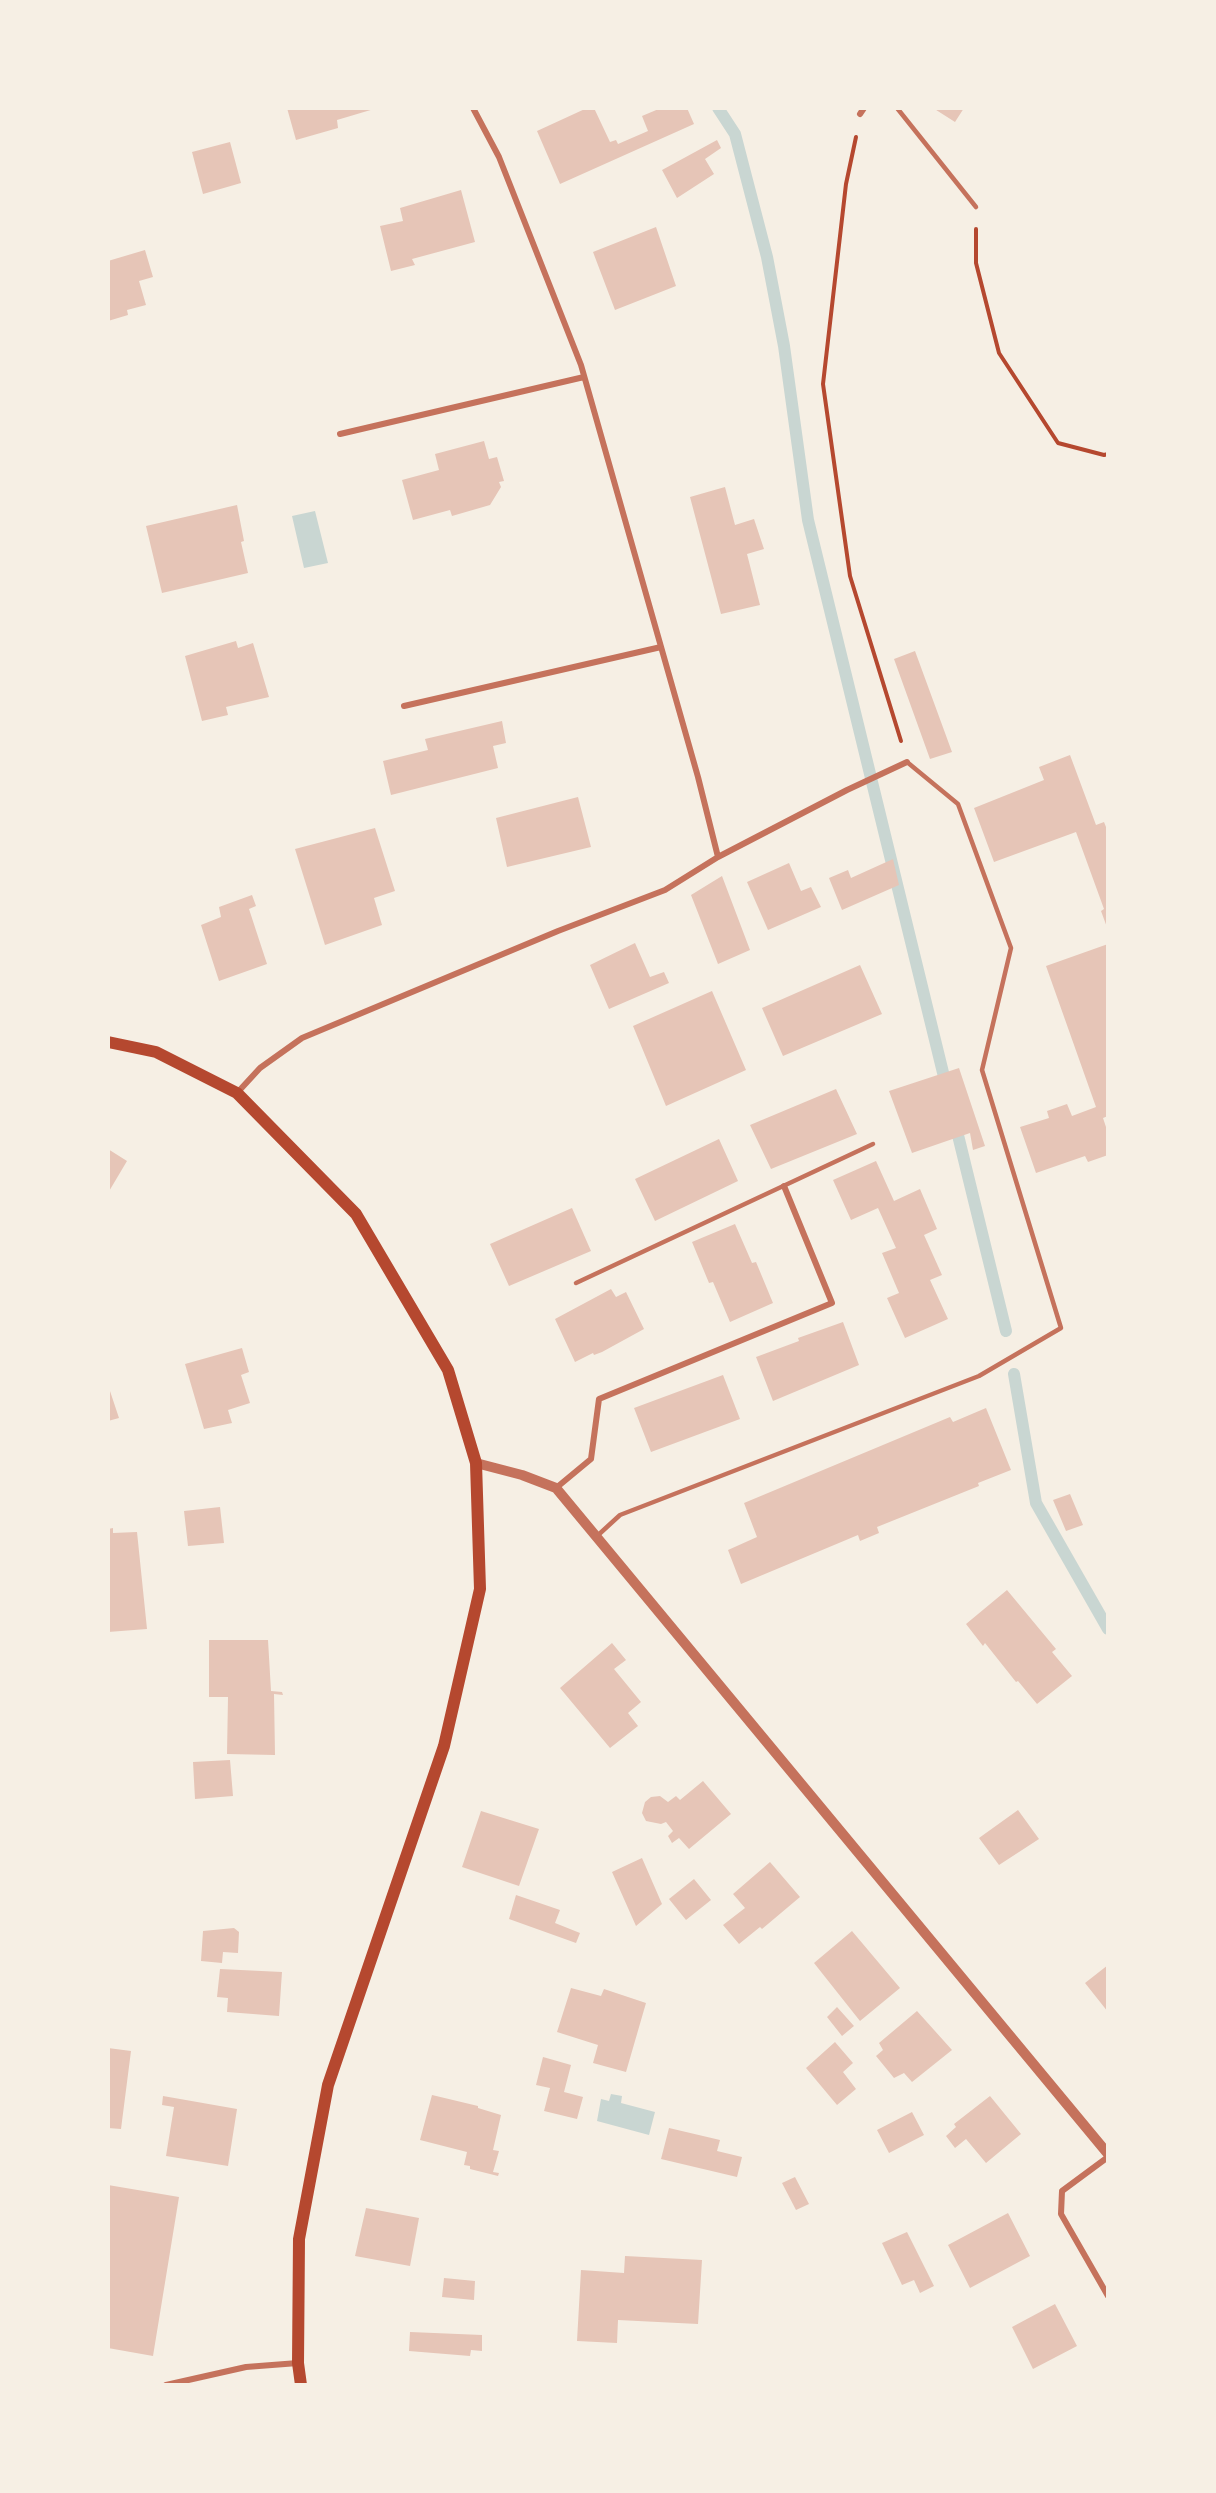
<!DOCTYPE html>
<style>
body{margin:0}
#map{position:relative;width:1216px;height:2493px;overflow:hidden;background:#f6efe4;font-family:"Work Sans",sans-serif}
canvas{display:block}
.frame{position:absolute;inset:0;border:110px solid #f6efe4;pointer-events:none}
</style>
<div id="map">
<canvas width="1216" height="2493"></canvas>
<div class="frame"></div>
</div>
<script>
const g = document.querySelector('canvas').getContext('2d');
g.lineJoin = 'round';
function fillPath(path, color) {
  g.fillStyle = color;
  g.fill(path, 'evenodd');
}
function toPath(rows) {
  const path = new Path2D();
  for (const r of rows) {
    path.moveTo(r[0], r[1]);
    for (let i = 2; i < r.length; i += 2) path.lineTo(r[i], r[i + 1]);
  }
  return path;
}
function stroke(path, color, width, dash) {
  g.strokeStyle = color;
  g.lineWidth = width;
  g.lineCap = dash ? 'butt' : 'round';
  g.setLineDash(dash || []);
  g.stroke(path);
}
fillPath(toPath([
 [315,511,328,563,304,568,292,516],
 [611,2094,622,2096,621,2103,655,2112,649,2135,597,2121,601,2099,609,2101]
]), '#c9d6d2');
stroke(toPath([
 [718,108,735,134,767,257,784,346,808,520,947,1089],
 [955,1123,1006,1331],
 [1014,1374,1036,1503,1108,1629]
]), '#c9d6d2', 12);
fillPath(toPath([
 [287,108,374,108,374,109,337,120,338,128,296,140],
 [587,108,594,108,610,142,616,140,618,144,648,131,642,116,661,108,687,108,694,124,560,184,537,131],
 [933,108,964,108,955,122],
 [717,140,721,148,705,159,714,174,677,198,662,170],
 [230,142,241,183,203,194,192,152],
 [461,190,475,242,412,259,415,265,391,271,380,226,403,221,400,208],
 [656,227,676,286,615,310,593,252],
 [145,250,153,277,139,281,146,305,127,310,128,315,108,321,108,261],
 [484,441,489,459,497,457,504,481,499,482,501,487,490,505,452,516,450,510,413,520,402,480,439,470,435,454],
 [725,487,735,525,754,519,764,549,747,554,760,605,721,614,690,497],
 [237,505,244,541,241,542,248,573,162,593,146,526],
 [236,641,238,648,253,643,269,697,226,707,228,715,202,721,185,656],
 [915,651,952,752,930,759,894,659],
 [502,721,506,743,493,746,498,768,391,795,383,761,428,750,425,739],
 [1070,755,1096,825,1104,822,1108,832,1108,930,1101,911,1104,909,1076,832,994,862,974,808,1044,780,1039,767],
 [578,797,591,847,507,867,496,818],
 [375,828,395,891,374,898,382,925,325,945,295,849],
 [893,859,899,885,842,910,829,878,848,870,851,878],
 [789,863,801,891,811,887,821,907,768,930,747,882],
 [722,876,750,950,718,964,691,895],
 [252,895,256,906,249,909,267,964,219,981,201,925,221,917,219,907],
 [635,943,650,977,664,972,669,983,609,1009,590,965],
 [1108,944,1108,1116,1103,1118,1108,1133,1108,1155,1088,1162,1085,1156,1036,1173,1020,1127,1049,1118,1047,1111,1067,1104,1072,1116,1096,1107,1046,966],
 [860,965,882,1014,783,1056,762,1008],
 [712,991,746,1070,666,1106,633,1026],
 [959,1068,985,1146,973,1150,970,1133,912,1153,889,1091],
 [836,1089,857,1134,771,1169,750,1125],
 [719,1139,738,1181,655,1221,635,1179],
 [108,1149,127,1161,108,1193],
 [876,1161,894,1201,920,1189,937,1229,924,1235,942,1275,930,1280,948,1319,905,1338,887,1298,899,1293,882,1253,896,1248,878,1208,851,1220,833,1180],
 [572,1208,591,1251,509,1286,490,1244],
 [735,1224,752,1263,756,1262,773,1303,730,1322,713,1282,709,1283,692,1242],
 [611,1289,616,1297,626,1292,644,1329,602,1352,594,1355,593,1353,575,1362,555,1319],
 [843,1322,859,1365,773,1401,756,1357,799,1341,798,1338],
 [242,1348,249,1372,241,1375,250,1403,228,1410,232,1423,204,1429,185,1364],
 [723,1375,740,1419,651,1452,634,1408],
 [108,1385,119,1418,108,1421],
 [986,1408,1011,1470,978,1483,979,1486,877,1527,879,1533,860,1541,858,1535,741,1584,728,1550,757,1537,744,1503,950,1417,953,1422],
 [1070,1494,1083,1525,1066,1531,1053,1500],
 [220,1507,224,1543,188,1546,184,1511],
 [113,1528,113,1533,137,1532,147,1629,108,1632,108,1529],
 [1007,1590,1056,1649,1052,1652,1072,1676,1037,1704,1018,1681,1016,1682,985,1643,983,1646,966,1624],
 [209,1640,268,1640,271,1691,282,1692,283,1695,274,1694,275,1755,227,1754,228,1697,209,1697],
 [612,1643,626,1660,614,1669,641,1702,628,1713,638,1726,610,1748,560,1688],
 [230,1760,233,1796,195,1799,193,1762],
 [703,1781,731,1814,689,1849,679,1838,672,1843,668,1836,673,1831,666,1822,661,1824,646,1821,642,1813,645,1802,651,1797,660,1796,668,1802,676,1796,680,1800],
 [1018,1810,1039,1839,999,1865,979,1838],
 [481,1811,539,1829,519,1886,462,1867],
 [642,1858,662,1904,636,1926,612,1872],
 [770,1862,800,1897,762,1929,760,1927,739,1944,723,1925,745,1908,733,1894],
 [694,1879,711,1900,686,1920,669,1899],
 [516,1895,560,1910,555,1923,580,1933,576,1943,509,1919],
 [234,1928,239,1932,238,1953,223,1952,222,1963,201,1961,203,1931],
 [852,1931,900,1988,860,2021,814,1963],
 [1108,1965,1108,2012,1085,1983],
 [220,1969,282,1972,279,2016,227,2012,228,1998,217,1997],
 [571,1988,601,1996,604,1989,646,2003,626,2072,593,2063,598,2045,557,2032],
 [837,2007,854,2026,842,2036,827,2017],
 [917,2011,952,2050,912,2082,904,2073,894,2078,876,2056,883,2050,879,2043],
 [835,2042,853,2063,843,2072,856,2089,837,2105,806,2068],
 [108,2048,131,2051,121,2129,108,2128],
 [543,2057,571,2065,564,2092,583,2097,577,2119,544,2111,550,2088,536,2085],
 [432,2095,478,2106,478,2108,501,2115,493,2150,499,2151,493,2172,499,2173,498,2176,470,2169,470,2166,464,2165,467,2152,420,2140],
 [163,2096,237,2109,228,2166,166,2156,174,2107,162,2105],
 [990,2096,1021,2134,986,2163,966,2139,955,2148,946,2136,956,2127,954,2124],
 [912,2112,924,2135,889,2153,877,2130],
 [669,2128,720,2140,717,2151,742,2157,737,2177,661,2159],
 [795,2177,809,2204,796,2210,782,2183],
 [108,2185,179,2197,153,2356,108,2348],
 [366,2208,419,2218,410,2266,355,2256],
 [1008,2213,1030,2256,970,2288,948,2245],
 [907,2232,934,2286,920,2293,914,2280,902,2285,882,2243],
 [625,2256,702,2260,698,2324,618,2320,617,2343,577,2341,581,2270,624,2273],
 [444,2278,475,2281,474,2300,442,2297],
 [1055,2304,1077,2346,1033,2369,1012,2327],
 [410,2332,482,2335,482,2351,471,2350,470,2356,409,2351]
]), '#e6c5b7');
stroke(toPath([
 [856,137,846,184,823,384,850,576,901,741],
 [976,229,976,263,999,353,1058,443,1104,455,1108,454]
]), '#b5482f', 4);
stroke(toPath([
 [897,108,976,207],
 [576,1283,873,1144],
 [596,1537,620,1515,979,1376,1061,1328,982,1070,1011,948,958,804,907,762]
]), '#c5725c', 4.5);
stroke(toPath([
 [473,108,499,157,581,365,698,777,718,857],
 [860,114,864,108],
 [340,434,584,377],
 [404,706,661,647],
 [237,1093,260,1068,302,1038,558,931,665,890,718,857,847,790,907,762],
 [556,1488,591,1459,599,1399,832,1303,784,1186],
 [1108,2157,1062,2191,1061,2214,1108,2296],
 [166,2385,246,2367,298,2363]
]), '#c5725c', 6);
stroke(toPath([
 [476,1463,522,1475,556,1488,1108,2154]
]), '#c5725c', 10);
stroke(toPath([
 [108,1042,156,1052,237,1093,356,1214,448,1370,476,1463,480,1589,444,1746,328,2085,299,2239,298,2363,301,2385]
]), '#b5482f', 12);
</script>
